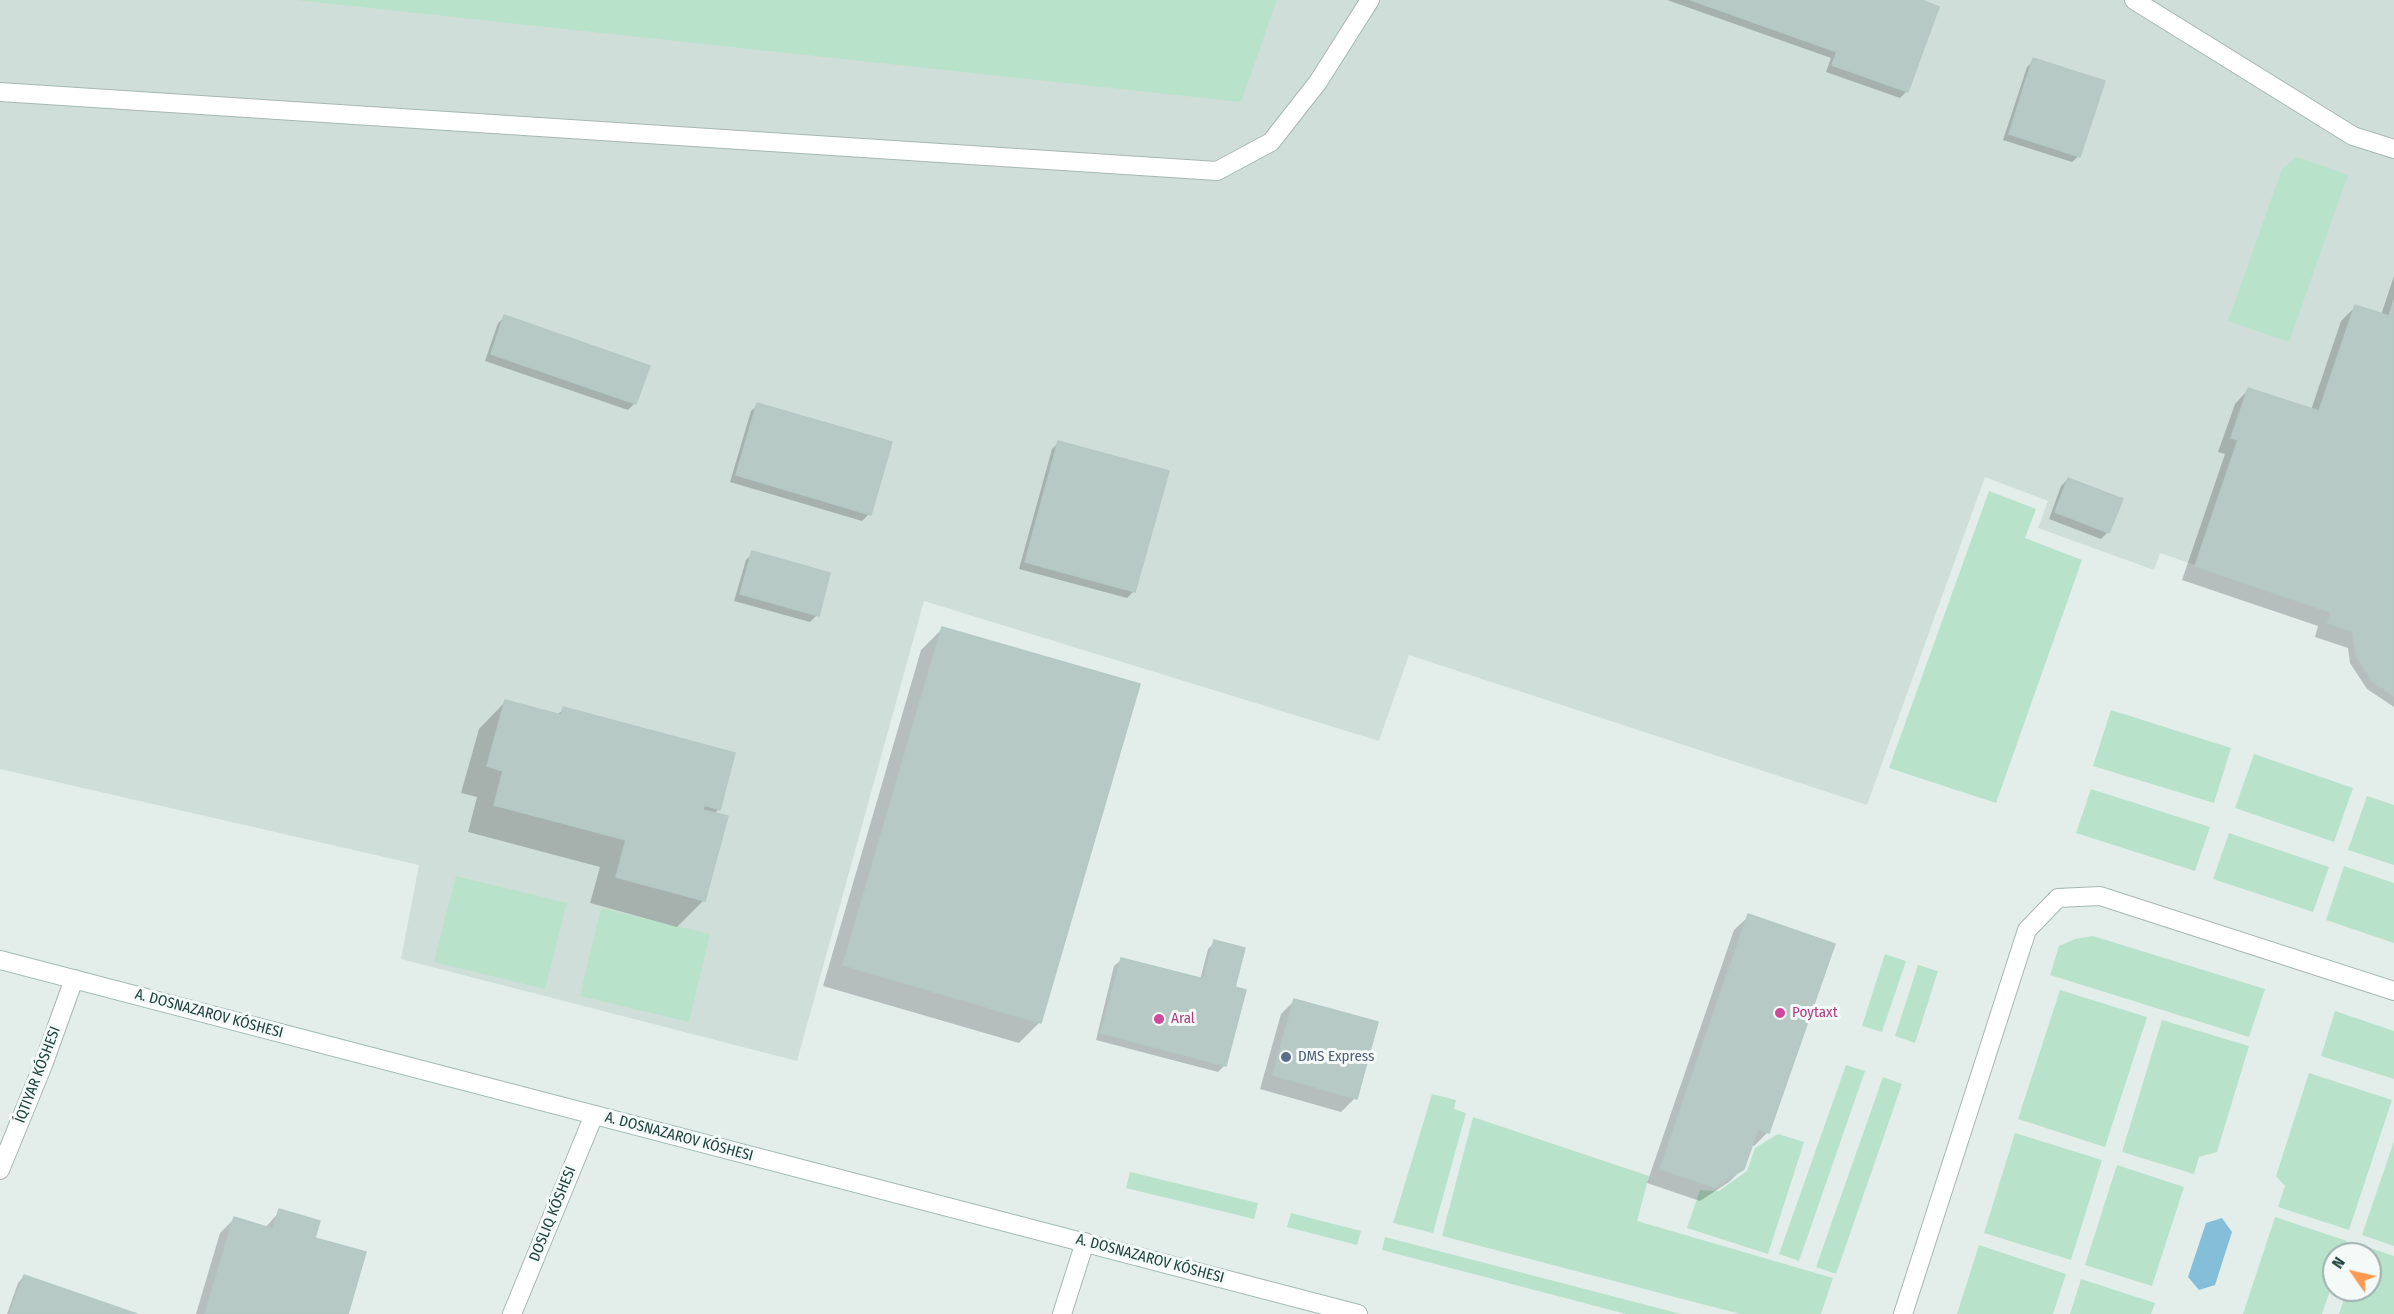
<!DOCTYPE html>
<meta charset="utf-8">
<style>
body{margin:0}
#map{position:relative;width:2394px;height:1314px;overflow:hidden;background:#e3eeeb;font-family:"Fira Sans Condensed",sans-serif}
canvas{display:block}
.north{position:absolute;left:2322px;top:1242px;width:60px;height:60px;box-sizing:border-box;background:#f4faf8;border:2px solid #9fb0ae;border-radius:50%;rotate:304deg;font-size:16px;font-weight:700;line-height:24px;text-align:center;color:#20423e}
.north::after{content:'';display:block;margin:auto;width:21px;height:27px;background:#ff9850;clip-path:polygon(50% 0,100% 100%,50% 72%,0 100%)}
</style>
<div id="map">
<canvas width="2394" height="1314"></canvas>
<div class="north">N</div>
</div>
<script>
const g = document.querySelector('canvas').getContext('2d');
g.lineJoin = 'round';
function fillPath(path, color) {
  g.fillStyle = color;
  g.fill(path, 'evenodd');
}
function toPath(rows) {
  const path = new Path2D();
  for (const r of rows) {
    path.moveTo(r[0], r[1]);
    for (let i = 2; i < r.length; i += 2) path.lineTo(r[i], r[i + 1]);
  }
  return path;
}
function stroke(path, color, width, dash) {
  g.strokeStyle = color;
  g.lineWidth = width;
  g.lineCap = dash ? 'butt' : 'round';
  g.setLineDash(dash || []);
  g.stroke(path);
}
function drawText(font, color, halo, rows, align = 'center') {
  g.font = font + ' "Fira Sans Condensed",sans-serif';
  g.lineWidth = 6;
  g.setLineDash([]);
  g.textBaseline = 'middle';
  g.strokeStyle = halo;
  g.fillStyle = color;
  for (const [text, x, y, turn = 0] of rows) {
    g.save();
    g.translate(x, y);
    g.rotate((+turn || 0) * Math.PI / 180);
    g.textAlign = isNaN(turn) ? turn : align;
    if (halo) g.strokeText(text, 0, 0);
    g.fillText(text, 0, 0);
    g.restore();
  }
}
fillPath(toPath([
 [0,0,2394,0,2394,696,2373,682,2356,655,2353,631,2328,623,2331,612,2160,553,2154,570,2038,528,2048,501,1985,477,1867,805,1409,655,1379,741,924,601,797,1061,401,959,419,865,0,769]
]), '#d0deda');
fillPath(toPath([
 [296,0,1277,0,1241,102],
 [2297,157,2348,175,2289,342,2228,321,2282,169],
 [1989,491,2036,509,2025,538,2082,560,1996,803,1889,768],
 [2111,710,2231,748,2214,803,2093,766],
 [2254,754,2353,788,2334,842,2235,808],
 [2091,789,2210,827,2195,871,2076,833],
 [2367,796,2394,805,2394,865,2348,850],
 [2229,833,2329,867,2313,912,2213,879],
 [2344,866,2394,883,2394,943,2326,920],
 [456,876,567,903,545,989,434,962],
 [601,908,710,934,689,1022,580,996],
 [2093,936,2265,989,2249,1037,2050,975,2059,946,2075,939],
 [1885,954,1906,961,1882,1032,1862,1026],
 [1918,965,1938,971,1915,1043,1895,1036],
 [2060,990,2147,1017,2105,1147,2018,1119],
 [2335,1011,2394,1031,2394,1079,2321,1056],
 [2162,1020,2249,1046,2217,1152,2199,1157,2194,1174,2122,1152],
 [1846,1065,1865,1071,1799,1261,1779,1254],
 [2309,1073,2392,1100,2349,1230,2278,1207,2285,1186,2276,1176],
 [1883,1077,1902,1084,1836,1274,1816,1267],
 [1432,1094,1456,1100,1454,1109,1466,1113,1433,1233,1393,1223],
 [1473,1117,1649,1176,1637,1221,1833,1278,1821,1314,1740,1314,1442,1236],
 [2015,1133,2102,1160,2071,1260,1984,1233],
 [1778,1134,1804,1142,1768,1254,1687,1228,1700,1190,1719,1191,1747,1171,1755,1148],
 [2394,1141,2394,1246,2362,1235],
 [2117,1165,2184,1187,2152,1286,2085,1265],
 [1130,1172,1258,1203,1254,1219,1126,1188],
 [1291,1213,1361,1231,1357,1245,1287,1227],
 [2275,1217,2347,1241,2342,1254,2334,1254,2334,1279,2322,1314,2243,1314],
 [1385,1237,1681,1314,1626,1314,1382,1250],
 [1979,1245,2066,1274,2053,1314,1957,1314],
 [2362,1245,2394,1256,2394,1314,2339,1314,2347,1290,2370,1290,2370,1254,2359,1254],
 [2081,1279,2155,1303,2151,1314,2070,1314]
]), '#b9e2cb');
fillPath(toPath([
 [2222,1218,2232,1232,2215,1285,2199,1290,2188,1277,2206,1223]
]), '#85bed9');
fillPath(toPath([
 [1667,0,1916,0,1907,91,1900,98,1826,72,1831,58],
 [2034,60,2079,156,2072,162,2003,140,2027,67],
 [2394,276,2394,707,2367,689,2350,663,2348,648,2315,637,2318,626,2182,580,2225,454,2218,452,2235,404,2249,389,2311,410,2341,321,2355,307,2381,315],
 [505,317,635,403,628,410,485,361,498,323],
 [758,405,869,514,862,521,730,482,751,411],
 [1059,442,1134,591,1127,598,1019,569,1052,449],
 [2068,479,2108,532,2101,539,2049,519,2061,486],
 [753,553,817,615,810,622,734,601,746,560],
 [942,629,1040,1022,1019,1043,823,986,921,650],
 [505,702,557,715,564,709,719,809,714,814,704,900,677,927,590,903,600,867,468,832,477,797,461,793,479,729],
 [1749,916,1768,1132,1754,1146,1751,1145,1743,1168,1729,1182,1700,1201,1647,1183,1734,930],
 [1215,942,1233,988,1225,1065,1218,1072,1096,1040,1114,966,1121,960,1200,980,1208,949],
 [1295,1000,1355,1098,1341,1112,1260,1089,1281,1014],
 [280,1211,313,1239,347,1314,196,1314,220,1233,234,1219,265,1228],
 [24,1276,133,1314,7,1314,18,1283]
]), '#0003');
const building = toPath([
 [1691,0,1921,0,1939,7,1908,92,1832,65,1837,52,1691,0],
 [2033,58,2105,81,2080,157,2009,134,2033,58],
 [2394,300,2394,645,2328,623,2331,612,2195,566,2238,440,2231,438,2248,388,2319,411,2355,305,2389,316,2394,300],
 [504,315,650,366,636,404,491,354,504,315],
 [757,403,892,442,871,515,736,475,757,403],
 [1058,441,1169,471,1135,592,1025,562,1058,441],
 [2068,478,2123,499,2109,533,2055,512,2068,478],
 [752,551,830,573,819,616,740,594,752,551],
 [942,627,1140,684,1041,1023,843,965,942,627],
 [2353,631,2394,645,2394,696,2373,682,2356,655,2353,631],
 [505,700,561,715,563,707,735,753,720,810,704,805,703,810,728,816,705,901,616,877,626,840,494,805,503,771,487,766,505,700],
 [1748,914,1835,944,1769,1133,1758,1129,1744,1169,1715,1187,1660,1169,1748,914],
 [1214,940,1245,948,1235,987,1246,990,1226,1066,1101,1033,1121,958,1204,979,1214,940],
 [1294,999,1378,1022,1357,1099,1273,1075,1294,999],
 [279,1209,320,1221,315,1238,366,1252,348,1314,205,1314,234,1217,273,1229,279,1209],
 [24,1275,137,1314,10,1314,24,1275]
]);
fillPath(building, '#b7c9c5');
stroke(building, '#b4c9c4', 1.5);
const service = toPath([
 [2134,0,2353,136,2394,149],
 [0,92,1217,171,1271,142,1318,82,1370,0],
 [1903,1314,2027,930,2058,898,2100,896,2394,991]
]);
const minor = toPath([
 [0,1170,43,1065,74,979],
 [512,1314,594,1115],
 [1062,1314,1085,1242]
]);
const secondary = toPath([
 [0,960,1358,1314]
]);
stroke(service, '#a5b7b4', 20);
stroke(minor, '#a5b7b4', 20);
stroke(secondary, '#a0bbb6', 20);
stroke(service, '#fff', 18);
stroke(minor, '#fff', 18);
stroke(secondary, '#fff', 18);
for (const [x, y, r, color] of [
 [1780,1013,6,"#d1479c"],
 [1159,1019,6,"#d1479c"],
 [1286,1057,6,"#5c6f8a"]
]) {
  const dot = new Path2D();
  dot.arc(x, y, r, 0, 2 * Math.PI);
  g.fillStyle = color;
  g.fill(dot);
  stroke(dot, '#f4faf8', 2);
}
drawText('15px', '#b23c85', '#f4faf8', [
 ["Poytaxt",1792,1013],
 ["Aral",1171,1019]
], 'left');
drawText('15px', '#20423e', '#f4faf8', [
 ["A. DOSNAZAROV KÓSHESI",209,1014,15],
 ["ÍQTIYAR KÓSHESI",38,1075,-69],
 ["A. DOSNAZAROV KÓSHESI",679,1137,15],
 ["DOSLIQ KÓSHESI",553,1214,-68],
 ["A. DOSNAZAROV KÓSHESI",1150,1259,15]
]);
drawText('15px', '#4e5e75', '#f4faf8', [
 ["DMS Express",1298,1057]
], 'left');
</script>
